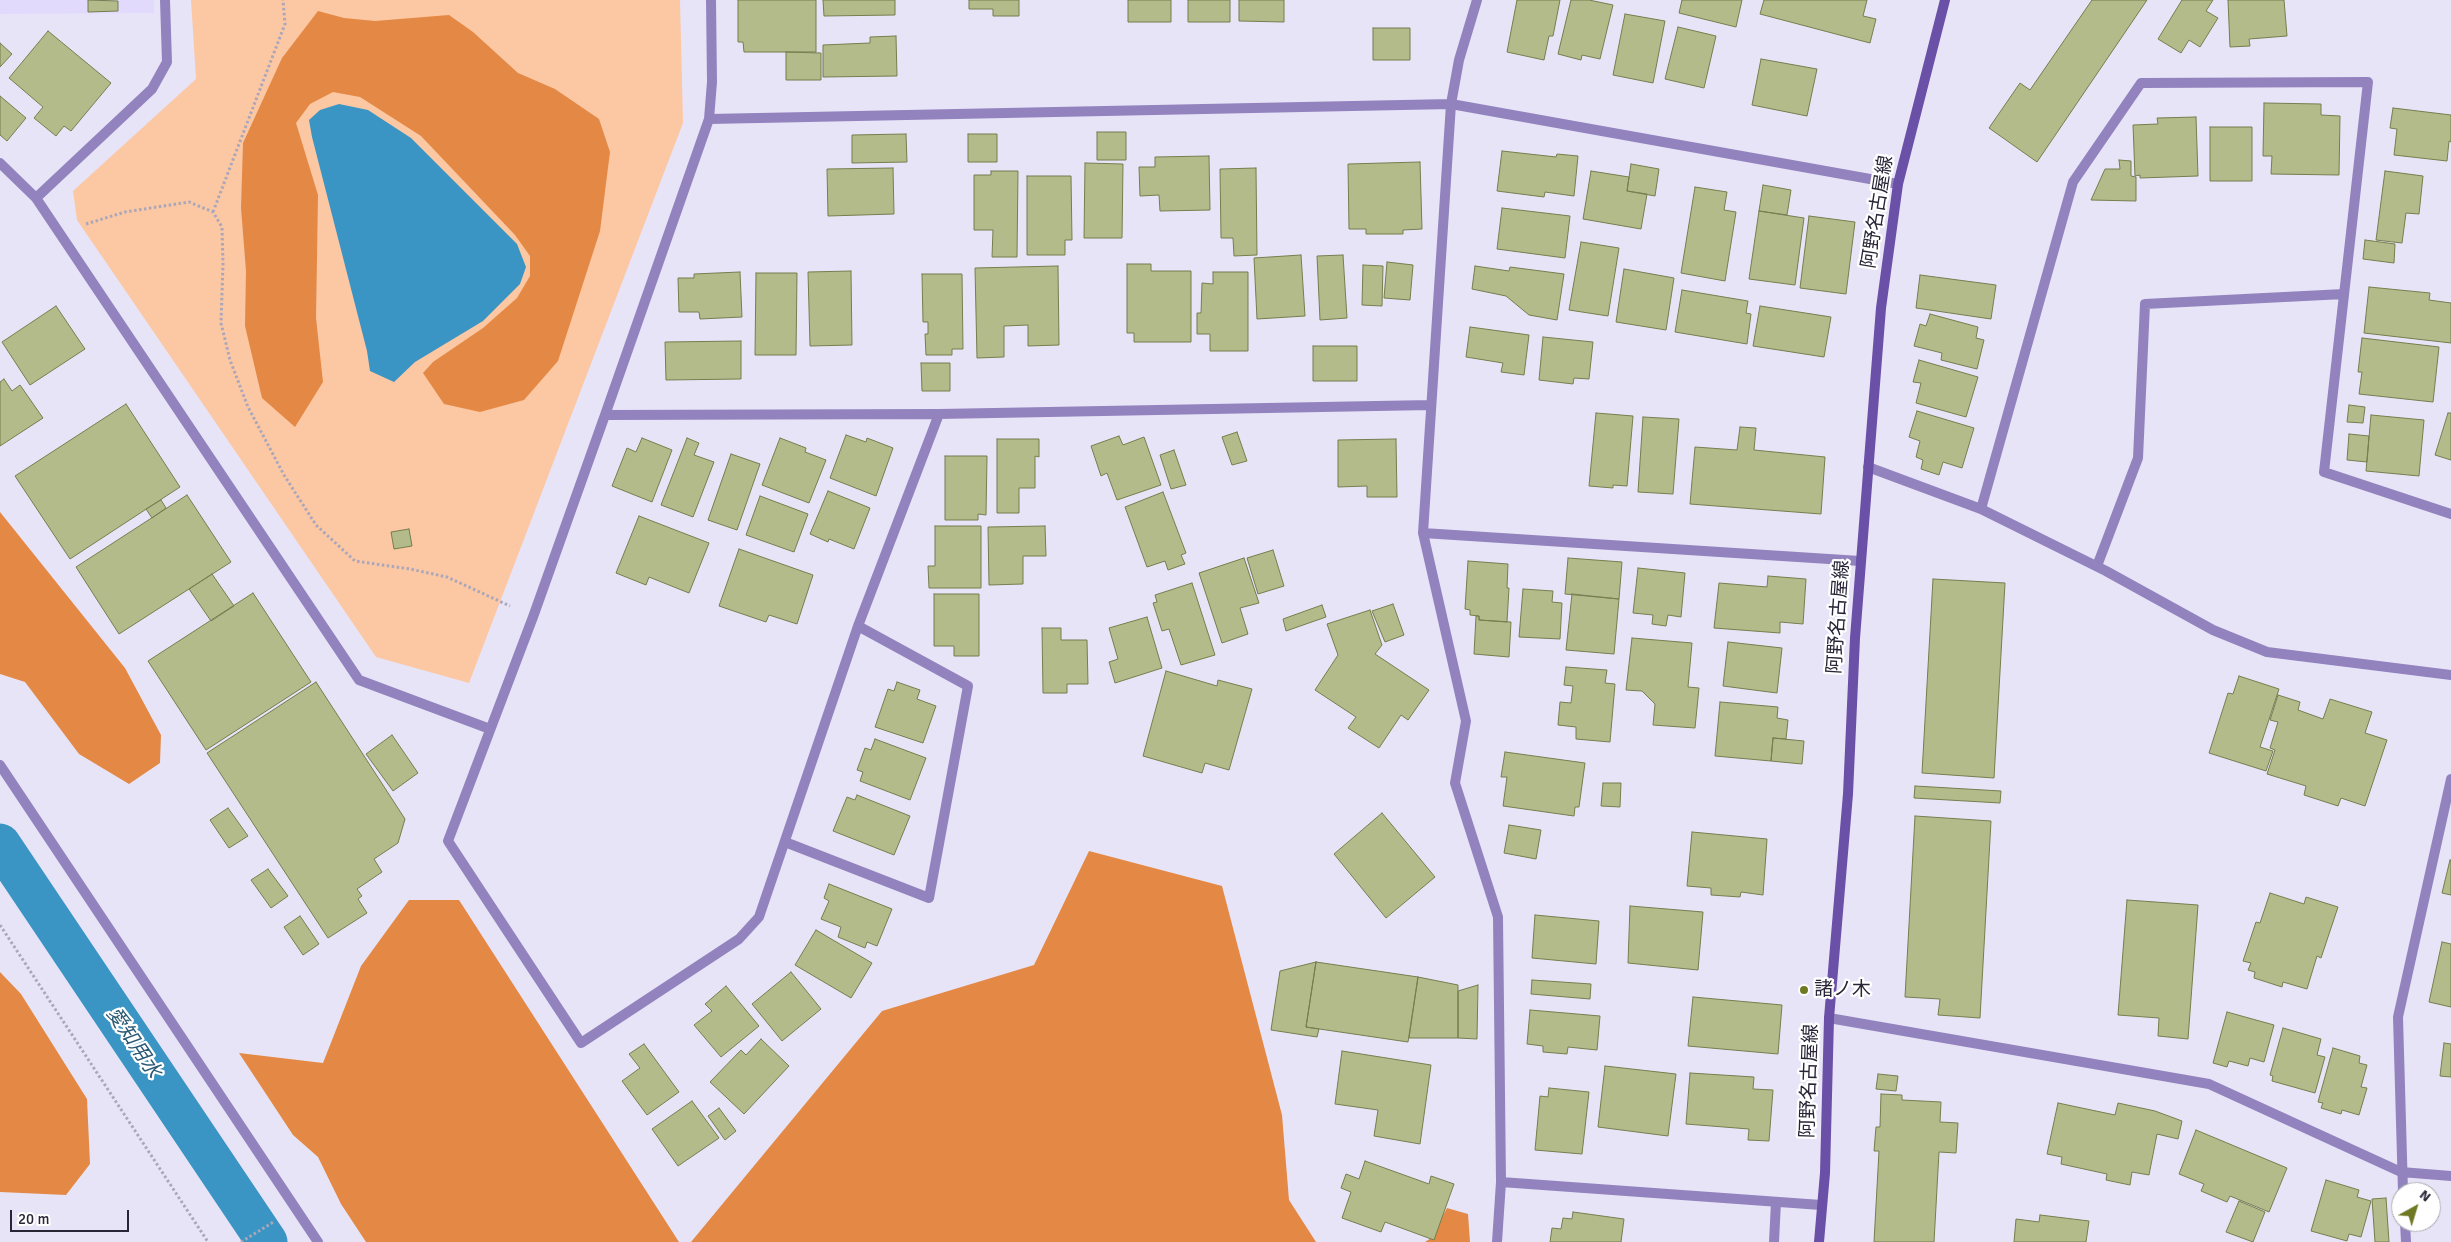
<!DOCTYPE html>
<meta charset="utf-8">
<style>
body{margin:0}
#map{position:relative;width:2451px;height:1242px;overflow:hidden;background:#e8e4f7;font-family:Signika,sans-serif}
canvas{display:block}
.north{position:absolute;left:2391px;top:1182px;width:50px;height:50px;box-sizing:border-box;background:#fff;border:1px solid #a9a8af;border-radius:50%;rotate:39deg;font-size:14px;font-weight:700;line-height:20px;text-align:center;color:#292537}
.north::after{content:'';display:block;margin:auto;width:18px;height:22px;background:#6f7923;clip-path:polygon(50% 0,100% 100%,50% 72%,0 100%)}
.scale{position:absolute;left:10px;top:1210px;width:119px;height:22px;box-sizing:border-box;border:2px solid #292537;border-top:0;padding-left:6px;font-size:15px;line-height:18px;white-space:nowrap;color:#292537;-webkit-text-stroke:4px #fff;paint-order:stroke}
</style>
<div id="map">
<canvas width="2451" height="1242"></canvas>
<div class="north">N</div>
<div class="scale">20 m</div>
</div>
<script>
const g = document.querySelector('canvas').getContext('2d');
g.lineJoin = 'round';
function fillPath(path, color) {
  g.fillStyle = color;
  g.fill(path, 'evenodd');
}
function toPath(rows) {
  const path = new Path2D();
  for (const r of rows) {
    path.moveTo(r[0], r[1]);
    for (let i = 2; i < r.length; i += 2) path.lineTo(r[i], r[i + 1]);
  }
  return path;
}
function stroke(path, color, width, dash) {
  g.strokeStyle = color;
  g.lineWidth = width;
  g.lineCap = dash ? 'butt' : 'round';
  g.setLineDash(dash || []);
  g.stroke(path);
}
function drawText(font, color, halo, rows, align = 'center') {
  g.font = font + ' Signika,"Noto Sans JP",sans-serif';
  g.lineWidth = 4.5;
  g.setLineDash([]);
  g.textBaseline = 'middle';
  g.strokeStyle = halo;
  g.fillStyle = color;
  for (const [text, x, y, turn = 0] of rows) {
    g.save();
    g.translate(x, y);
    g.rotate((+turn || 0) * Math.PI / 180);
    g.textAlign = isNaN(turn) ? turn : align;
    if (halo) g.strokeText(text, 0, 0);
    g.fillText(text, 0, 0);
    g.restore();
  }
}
fillPath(toPath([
 [0,0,154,0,154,13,0,14]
]), '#e1dafc');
fillPath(toPath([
 [191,0,680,0,683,123,469,683,376,657,77,220,73,191,196,79]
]), '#fcc7a3');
fillPath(toPath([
 [318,11,344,18,375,21,449,15,473,32,518,73,555,89,599,119,610,152,600,231,558,361,524,400,480,412,444,404,423,373,433,362,483,328,517,298,530,276,530,256,515,235,421,136,360,97,333,92,310,104,296,123,318,195,316,318,323,382,295,427,262,398,245,326,246,271,241,208,243,143,282,58],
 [0,512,125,668,161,735,160,763,129,784,79,754,25,682,0,674],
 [1089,851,1222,886,1282,1115,1289,1200,1316,1242,691,1242,882,1011,1034,965],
 [409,900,459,900,679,1242,366,1242,341,1204,318,1157,293,1135,239,1053,323,1063,361,966],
 [0,972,21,994,87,1099,90,1164,66,1195,0,1192],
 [1447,1208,1468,1214,1470,1242,1425,1242,1431,1238]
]), '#e38945');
fillPath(toPath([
 [339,104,368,110,411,138,517,244,526,267,520,284,483,321,415,362,394,382,370,371,367,351,312,137,309,120,320,110]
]), '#3b95c4');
stroke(toPath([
 [0,844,267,1242]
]), '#3b95c4', 41);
const building = toPath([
 [88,0,118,1,118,11,88,12,88,0],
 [738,0,816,0,816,52,744,52,743,42,738,42,738,0],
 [823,0,895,0,895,15,824,16,823,0],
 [969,0,1019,0,1019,16,993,16,993,9,969,9,969,0],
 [1128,0,1171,0,1171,22,1128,22,1128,0],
 [1188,0,1230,0,1230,22,1188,22,1188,0],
 [1239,0,1284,0,1284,22,1239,21,1239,0],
 [1517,0,1560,0,1553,36,1549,36,1544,60,1507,52,1517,0],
 [1571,0,1589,0,1613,5,1600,59,1582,55,1581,60,1558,54,1571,0],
 [1682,0,1742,0,1736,27,1679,13,1682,0],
 [1764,0,1867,0,1863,16,1876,19,1870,43,1760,14,1764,0],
 [2092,0,2147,0,2037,162,1989,128,2020,83,2030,90,2092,0],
 [2182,0,2213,0,2206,11,2218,18,2200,47,2189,40,2181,53,2158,39,2182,0],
 [2228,0,2284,0,2287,36,2249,39,2250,46,2230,47,2228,0],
 [1625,14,1665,21,1653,83,1613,75,1625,14],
 [1678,27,1716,36,1704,88,1665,79,1678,27],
 [1373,28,1410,28,1410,60,1373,60,1373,28],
 [48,31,111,83,71,131,64,126,56,136,34,118,43,107,9,78,48,31],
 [896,36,897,76,823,77,823,45,870,43,870,37,896,36],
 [0,43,12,54,0,67,0,43],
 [786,52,821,53,821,80,786,80,786,52],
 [1761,59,1817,69,1807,116,1752,105,1761,59],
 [0,96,26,118,7,141,0,135,0,96],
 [2264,103,2321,104,2321,115,2340,116,2339,175,2271,174,2272,156,2263,156,2264,103],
 [2393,108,2451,115,2451,142,2449,141,2447,161,2394,155,2397,129,2390,128,2393,108],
 [2196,117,2198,176,2140,178,2140,175,2135,176,2133,125,2158,124,2157,118,2196,117],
 [2210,127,2252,127,2252,181,2210,181,2210,127],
 [1097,132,1126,132,1126,160,1097,160,1097,132],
 [906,134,907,162,852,163,852,135,906,134],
 [968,134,997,134,997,162,968,162,968,134],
 [1502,151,1556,157,1557,154,1578,156,1574,196,1545,192,1544,197,1497,191,1502,151],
 [1209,156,1210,210,1160,211,1159,195,1140,196,1139,167,1155,167,1155,157,1209,156],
 [2119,160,2131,161,2131,176,2136,177,2136,201,2091,200,2105,169,2120,169,2119,160],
 [1420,162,1422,229,1403,230,1403,234,1366,234,1366,229,1349,229,1348,164,1420,162],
 [1085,163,1123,164,1122,238,1084,238,1085,163],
 [1631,164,1659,169,1655,196,1627,191,1631,164],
 [893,168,894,214,828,216,827,169,893,168],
 [1256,168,1257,255,1234,256,1233,238,1221,238,1220,169,1256,168],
 [991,171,1018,171,1017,257,992,257,993,230,974,230,974,175,991,175,991,171],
 [1591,171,1629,177,1627,191,1647,194,1641,229,1583,219,1591,171],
 [2385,171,2423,176,2419,214,2406,213,2402,243,2376,240,2385,171],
 [1027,176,1071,176,1072,240,1065,240,1065,255,1027,255,1027,176],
 [1763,185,1791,190,1787,215,1759,211,1763,185],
 [1695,187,1727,192,1724,210,1736,212,1725,281,1681,273,1695,187],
 [1502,208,1570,216,1565,258,1497,249,1502,208],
 [1759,211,1804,218,1795,285,1749,279,1759,211],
 [1809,216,1855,222,1846,294,1800,288,1809,216],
 [2365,240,2395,244,2394,263,2363,259,2365,240],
 [1581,242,1619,248,1608,316,1569,310,1581,242],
 [1301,255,1305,316,1257,319,1254,258,1301,255],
 [1343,255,1347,318,1320,320,1317,256,1343,255],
 [1387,262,1413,265,1410,300,1384,298,1387,262],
 [1127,264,1151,264,1151,271,1191,271,1191,342,1134,342,1134,333,1127,333,1127,264],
 [1363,265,1383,266,1382,306,1362,305,1363,265],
 [1058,266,1059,345,1028,346,1028,325,1004,326,1004,357,977,358,975,268,1058,266],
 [1475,266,1509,271,1510,267,1564,274,1557,320,1529,315,1506,296,1472,289,1475,266],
 [1624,269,1674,278,1666,330,1616,322,1624,269],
 [851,271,852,345,810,346,808,272,851,271],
 [740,272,742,317,700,319,699,312,679,312,678,278,694,278,694,274,740,272],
 [1213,272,1248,272,1248,351,1210,351,1210,334,1197,334,1197,313,1201,313,1202,283,1213,284,1213,272],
 [756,273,797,273,796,355,755,355,756,273],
 [922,274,962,274,963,349,952,349,952,355,926,355,925,334,928,334,928,322,923,322,922,274],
 [1920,275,1996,285,1991,319,1916,308,1920,275],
 [2369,287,2430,293,2429,300,2451,303,2451,343,2364,333,2369,287],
 [1682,290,1748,301,1746,313,1751,314,1747,344,1675,332,1682,290],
 [56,306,85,349,30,385,2,342,56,306],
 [1760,306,1831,317,1824,357,1753,346,1760,306],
 [1930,314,1978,327,1976,338,1984,340,1977,369,1941,360,1942,353,1914,346,1920,324,1926,326,1930,314],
 [1470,327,1529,335,1524,375,1501,372,1503,363,1466,357,1470,327],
 [1543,337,1593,342,1589,379,1574,378,1573,384,1539,380,1543,337],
 [2362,338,2439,347,2433,402,2359,394,2362,372,2358,372,2362,338],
 [741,341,741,379,666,380,665,342,741,341],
 [1313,346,1357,346,1357,381,1313,381,1313,346],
 [1919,360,1978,377,1966,417,1916,403,1921,383,1913,382,1919,360],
 [921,363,950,363,950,391,922,391,921,363],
 [4,379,12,391,20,385,43,418,0,446,0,382,4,379],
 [126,404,180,487,70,559,15,476,126,404],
 [2349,405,2365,407,2363,423,2347,422,2349,405],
 [1917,411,1974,428,1962,468,1943,462,1939,475,1921,469,1923,460,1916,457,1920,441,1909,437,1917,411],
 [1596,413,1633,416,1627,486,1613,485,1613,488,1589,486,1596,413],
 [2448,413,2451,413,2451,460,2435,455,2448,413],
 [2371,415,2424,420,2419,476,2366,471,2371,415],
 [1643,417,1679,419,1673,494,1638,492,1643,417],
 [1740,427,1756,428,1754,450,1825,457,1821,514,1690,504,1695,447,1737,450,1740,427],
 [1237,432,1247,461,1232,465,1222,437,1237,432],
 [2349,434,2369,436,2367,462,2347,460,2349,434],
 [846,435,866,442,867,438,893,448,876,496,830,478,846,435],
 [1119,436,1123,445,1144,437,1161,485,1117,500,1107,473,1101,476,1091,446,1119,436],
 [642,438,672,450,652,502,612,486,627,448,636,452,642,438],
 [687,438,699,443,694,455,714,462,693,517,661,505,687,438],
 [780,438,806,448,805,452,826,460,809,503,762,485,780,438],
 [997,439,1039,439,1039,457,1035,456,1035,488,1019,488,1019,513,997,513,997,439],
 [1396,439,1397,497,1367,497,1367,486,1338,487,1338,440,1396,439],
 [1174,450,1186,485,1171,489,1160,455,1174,450],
 [731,454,760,464,737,530,708,520,731,454],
 [945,456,987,456,986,515,978,514,978,520,945,520,945,456],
 [828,491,870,508,854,549,829,539,828,542,810,534,828,491],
 [1163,492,1186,553,1181,555,1185,564,1168,570,1165,561,1147,567,1125,507,1163,492],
 [187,495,231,562,119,634,76,567,187,495],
 [760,496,808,514,794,552,746,535,760,496],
 [161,500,166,508,152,518,146,509,161,500],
 [639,516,709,543,689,593,649,577,646,585,616,573,639,516],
 [935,526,981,526,981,588,929,588,928,566,935,566,935,526],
 [1045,526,1046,556,1023,556,1023,584,989,585,988,527,1045,526],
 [409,529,412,546,394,549,391,532,409,529],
 [739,549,813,575,797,624,769,615,766,622,719,606,739,549],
 [1273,550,1284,586,1258,594,1247,558,1273,550],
 [1244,558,1259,603,1240,608,1248,634,1222,643,1199,573,1244,558],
 [1568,558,1622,562,1619,599,1565,594,1568,558],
 [1468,561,1508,564,1507,588,1509,588,1507,622,1479,620,1479,616,1470,615,1470,610,1465,609,1468,561],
 [1638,568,1685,573,1681,617,1668,615,1666,626,1652,624,1653,615,1633,613,1638,568],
 [212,574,234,606,211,621,189,589,212,574],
 [1768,576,1806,579,1803,624,1780,622,1780,633,1714,628,1719,583,1767,587,1768,576],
 [1933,579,2005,583,1994,778,1922,773,1933,579],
 [1192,583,1215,655,1181,665,1169,629,1162,631,1153,603,1157,602,1155,595,1192,583],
 [1523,589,1553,591,1552,602,1562,603,1560,639,1519,637,1523,589],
 [253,593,311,682,206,750,148,661,253,593],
 [934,594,979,594,979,656,954,656,954,646,934,646,934,594],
 [1572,594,1619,599,1614,654,1566,650,1572,594],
 [1393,604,1404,635,1385,642,1372,611,1393,604],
 [1322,605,1326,617,1286,631,1283,619,1322,605],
 [1370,610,1382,645,1375,654,1429,690,1408,720,1401,715,1379,748,1348,728,1356,717,1315,690,1338,655,1327,624,1370,610],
 [1476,616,1479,616,1479,620,1511,622,1509,657,1474,654,1476,616],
 [1147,617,1162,668,1115,683,1109,662,1118,659,1109,628,1147,617],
 [1042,628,1061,628,1061,640,1087,640,1088,684,1067,684,1067,693,1043,693,1042,628],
 [1632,638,1692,643,1688,687,1699,688,1695,728,1653,725,1655,704,1642,691,1626,690,1632,638],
 [1728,642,1782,648,1777,693,1723,686,1728,642],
 [1566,667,1607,670,1605,683,1615,684,1610,742,1576,739,1576,727,1558,725,1560,702,1571,703,1573,686,1564,685,1566,667],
 [1166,671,1217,686,1218,680,1252,689,1229,770,1205,763,1202,773,1143,756,1166,671],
 [2239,676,2279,689,2260,747,2273,751,2266,771,2209,753,2228,693,2233,694,2239,676],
 [316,682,405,819,398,843,374,859,382,872,357,889,362,896,358,899,367,913,328,938,207,753,316,682],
 [897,682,920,690,917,699,936,706,923,743,875,727,888,689,894,691,897,682],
 [2278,695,2300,702,2298,710,2323,719,2330,699,2372,712,2365,733,2387,740,2365,806,2341,798,2338,806,2304,795,2306,786,2267,774,2275,750,2270,748,2278,722,2270,720,2278,695],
 [1720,702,1778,707,1777,718,1788,720,1786,739,1773,738,1771,761,1715,756,1720,702],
 [392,735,418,773,393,791,366,754,392,735],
 [1773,738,1804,741,1802,764,1771,761,1773,738],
 [875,739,926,758,910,800,860,781,863,772,857,770,865,748,871,750,875,739],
 [1505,752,1585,763,1579,807,1575,807,1574,816,1503,806,1507,777,1501,777,1505,752],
 [1603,783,1621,783,1620,807,1601,806,1603,783],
 [1915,786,2001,791,2000,803,1914,798,1915,786],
 [857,795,910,816,894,855,833,831,847,797,855,800,857,795],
 [228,808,248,836,229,848,210,820,228,808],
 [1382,813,1435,877,1386,918,1334,854,1382,813],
 [1915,816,1991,821,1980,1018,1938,1015,1940,999,1905,997,1915,816],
 [1509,825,1541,830,1536,859,1504,853,1509,825],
 [1692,832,1767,839,1763,895,1741,892,1740,897,1711,895,1711,888,1687,886,1692,832],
 [2450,860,2451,860,2451,895,2442,893,2450,860],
 [268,869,288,896,271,908,251,880,268,869],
 [829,884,892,909,877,946,867,942,865,948,838,937,841,927,821,919,829,901,824,898,829,884],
 [2270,893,2304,904,2306,897,2338,907,2321,958,2317,956,2307,989,2283,982,2282,987,2254,978,2255,972,2248,970,2251,963,2243,961,2256,922,2260,923,2270,893],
 [2127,900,2198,905,2188,1039,2158,1036,2159,1018,2118,1015,2127,900],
 [1630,906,1703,912,1698,970,1628,963,1630,906],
 [1535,915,1599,921,1596,964,1532,958,1535,915],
 [300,916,319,944,303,955,284,927,300,916],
 [816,930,872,963,851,998,795,965,816,930],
 [2442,942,2451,944,2451,1007,2429,1002,2442,942],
 [1316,962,1418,977,1408,1042,1306,1027,1316,962],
 [1316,962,1306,1027,1319,1029,1317,1037,1271,1030,1280,971,1316,962],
 [791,972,821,1009,782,1041,752,1004,791,972],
 [1418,977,1458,985,1458,1038,1409,1038,1418,977],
 [1532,980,1591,984,1590,999,1531,994,1532,980],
 [1478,985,1477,1039,1458,1038,1458,991,1478,985],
 [726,986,759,1026,721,1057,694,1025,712,1011,705,1004,726,986],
 [1693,997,1782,1005,1778,1054,1688,1046,1693,997],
 [1530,1010,1600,1016,1597,1050,1568,1047,1567,1054,1543,1052,1543,1046,1527,1044,1530,1010],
 [2227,1012,2274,1025,2264,1062,2250,1058,2248,1066,2229,1061,2227,1067,2213,1063,2227,1012],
 [2283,1028,2321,1039,2317,1055,2325,1057,2315,1093,2272,1081,2273,1076,2270,1075,2283,1028],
 [761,1039,789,1066,744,1114,710,1082,741,1050,746,1055,761,1039],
 [2444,1043,2451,1044,2451,1077,2440,1076,2444,1043],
 [644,1044,679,1092,647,1115,622,1081,640,1068,629,1054,644,1044],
 [2333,1048,2360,1056,2359,1063,2367,1065,2361,1087,2367,1088,2359,1115,2342,1110,2341,1114,2321,1108,2323,1103,2318,1102,2333,1048],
 [1342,1051,1431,1065,1420,1144,1374,1136,1378,1110,1335,1104,1342,1051],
 [1605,1066,1676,1074,1668,1136,1598,1127,1605,1066],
 [1690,1073,1754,1077,1753,1089,1773,1090,1769,1141,1748,1140,1749,1129,1686,1124,1690,1073],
 [1878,1074,1898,1076,1896,1091,1876,1089,1878,1074],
 [1549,1088,1589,1092,1582,1154,1535,1150,1540,1096,1548,1097,1549,1088],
 [1881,1094,1902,1095,1902,1100,1941,1102,1940,1122,1958,1123,1956,1153,1939,1152,1934,1242,1874,1242,1879,1151,1874,1151,1876,1127,1880,1127,1881,1094],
 [692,1101,719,1138,678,1166,652,1129,692,1101],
 [2058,1103,2115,1115,2118,1103,2155,1111,2182,1121,2178,1139,2157,1134,2149,1175,2132,1172,2130,1185,2106,1180,2107,1174,2061,1164,2062,1157,2047,1154,2058,1103],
 [719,1108,736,1131,725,1140,708,1116,719,1108],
 [2196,1130,2287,1168,2269,1212,2230,1196,2227,1202,2201,1191,2204,1184,2179,1174,2196,1130],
 [1365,1161,1429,1184,1431,1176,1454,1184,1434,1240,1385,1222,1381,1232,1342,1218,1351,1192,1341,1188,1346,1174,1359,1179,1365,1161],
 [2326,1180,2359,1190,2357,1197,2371,1201,2361,1237,2349,1234,2347,1241,2311,1231,2326,1180],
 [2386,1198,2389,1242,2375,1242,2372,1199,2386,1198],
 [2239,1201,2265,1212,2253,1242,2226,1232,2239,1201],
 [1573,1212,1624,1219,1621,1242,1550,1242,1552,1228,1561,1229,1563,1218,1572,1219,1573,1212],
 [2040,1215,2089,1221,2086,1242,2014,1242,2016,1219,2039,1222,2040,1215]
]);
fillPath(building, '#b2bb89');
stroke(building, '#767d4e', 1);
stroke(toPath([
 [213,212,285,24,283,0],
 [86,224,125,212,189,202,213,212,222,227,223,264,221,323,230,360,248,407,284,475,316,525,355,561,410,569,447,577,510,606],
 [0,925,208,1242],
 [241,1242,275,1221]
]), '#aba7ba', 3, [2.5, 2.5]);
stroke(toPath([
 [165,0,167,62,152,89,36,198,359,680,490,729],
 [711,0,712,82,709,119,605,415,939,414,1431,405],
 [1477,0,1459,60,1451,104,1423,533,1466,721,1455,783,1498,917,1501,1182,1497,1242],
 [709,119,1451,104,1898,184],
 [0,163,36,198],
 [605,415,533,617,448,841,581,1043,739,939,759,917,858,626,939,414],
 [1868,467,1981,509,2106,571,2213,630,2267,652,2451,675],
 [1981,509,2073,182,2141,83,2368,82,2324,472,2451,514],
 [1423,533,1860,561],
 [2097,566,2138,458,2145,304,2344,294],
 [0,765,318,1242],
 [785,842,929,898,968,686,858,626],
 [1829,1018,2209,1084,2401,1172,2451,1176],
 [1501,1182,1821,1205],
 [2403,1192,2398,1017,2451,779],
 [2405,1222,2406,1242],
 [1774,1242,1776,1202]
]), '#9283be', 10);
stroke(toPath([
 [1819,1242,1825,1173,1829,1018,1848,794,1855,638,1881,308,1898,184,1945,0]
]), '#6b50a7', 10);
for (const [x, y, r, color] of [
 [1804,990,5,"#6f7923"]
]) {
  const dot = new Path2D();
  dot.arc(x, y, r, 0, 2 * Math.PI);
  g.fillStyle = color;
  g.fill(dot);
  stroke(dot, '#fff', 2);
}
drawText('19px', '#292537', '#fff', [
 ["阿野名古屋線",1878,212,-81],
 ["阿野名古屋線",1839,617,-86],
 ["阿野名古屋線",1810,1081,-88]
]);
drawText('19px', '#292537', '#fff', [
 ["諸ノ木",1814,990]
], 'left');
drawText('italic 20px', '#2a5974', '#fff', [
 ["愛知用水",133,1043,56]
]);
</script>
